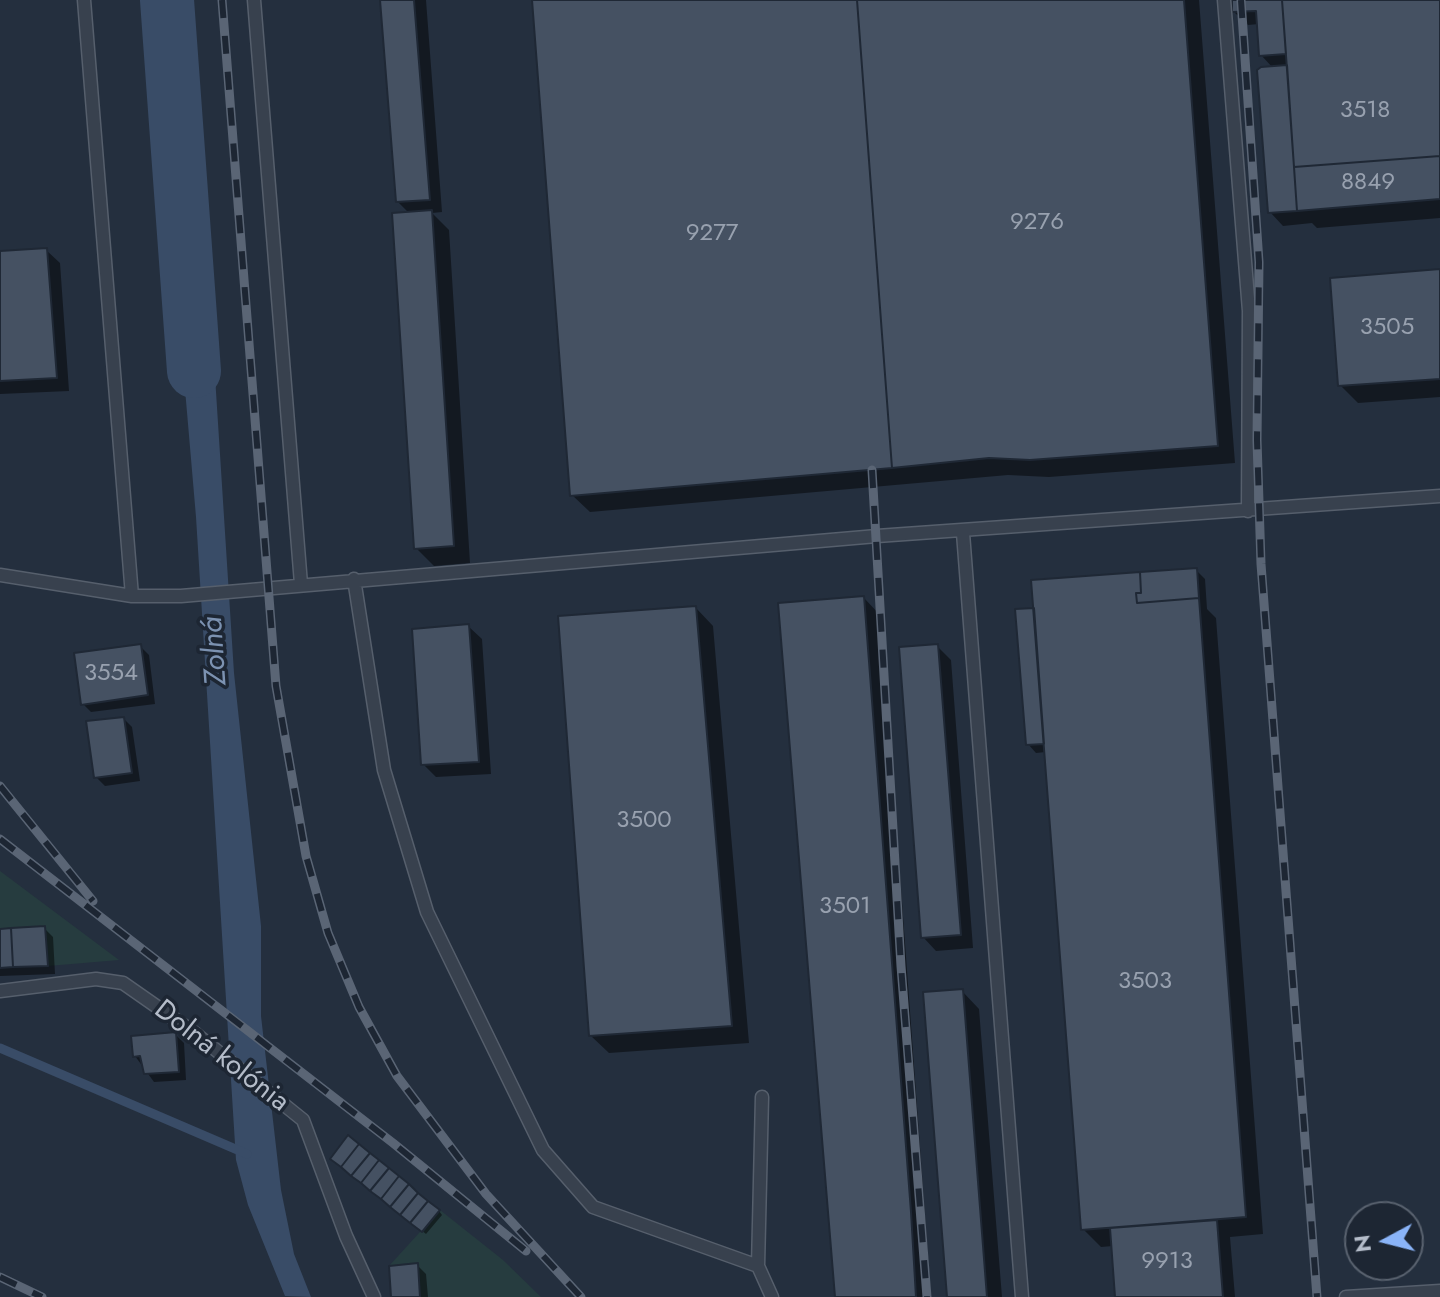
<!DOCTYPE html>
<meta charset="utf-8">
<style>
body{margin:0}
#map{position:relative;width:1440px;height:1297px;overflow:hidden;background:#242f3e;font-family:Jost,sans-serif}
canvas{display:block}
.north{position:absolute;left:1344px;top:1201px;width:80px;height:80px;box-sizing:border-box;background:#1d2633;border:2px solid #59626f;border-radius:50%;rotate:263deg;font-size:22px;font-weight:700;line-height:32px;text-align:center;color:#b4bcc9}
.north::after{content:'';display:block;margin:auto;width:28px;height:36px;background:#8ab4f8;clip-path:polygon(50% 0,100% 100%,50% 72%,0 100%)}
</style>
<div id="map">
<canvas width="1440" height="1297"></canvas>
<div class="north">N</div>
</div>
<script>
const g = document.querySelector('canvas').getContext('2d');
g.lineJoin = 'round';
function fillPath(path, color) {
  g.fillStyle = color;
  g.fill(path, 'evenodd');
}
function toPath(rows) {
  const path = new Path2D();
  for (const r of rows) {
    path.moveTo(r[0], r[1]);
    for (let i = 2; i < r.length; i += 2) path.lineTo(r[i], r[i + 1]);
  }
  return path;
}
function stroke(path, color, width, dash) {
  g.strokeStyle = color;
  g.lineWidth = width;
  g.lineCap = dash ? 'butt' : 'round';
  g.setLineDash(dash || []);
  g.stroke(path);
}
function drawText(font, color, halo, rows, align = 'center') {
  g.font = font + ' Jost,sans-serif';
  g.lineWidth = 7;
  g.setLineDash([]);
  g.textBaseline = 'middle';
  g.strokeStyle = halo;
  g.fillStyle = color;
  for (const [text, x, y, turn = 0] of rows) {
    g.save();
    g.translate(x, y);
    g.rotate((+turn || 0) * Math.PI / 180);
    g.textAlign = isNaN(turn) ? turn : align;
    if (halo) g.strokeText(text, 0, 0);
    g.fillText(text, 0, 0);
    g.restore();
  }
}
fillPath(toPath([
 [0,871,119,960,48,966,0,929],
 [440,1210,503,1260,541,1297,420,1297,418,1263,389,1266]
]), '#263c3f');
fillPath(toPath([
 [177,296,210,298,234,673,261,926,261,1016,281,1190,294,1254,311,1297,285,1296,248,1205,236,1160,196,517]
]), '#394c67');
fillPath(toPath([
 [382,0,426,0,442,212,432,213,449,230,470,563,434,566,416,548,410,214,398,202],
 [534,0,1199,0,1235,463,1049,477,1008,475,590,512,572,495],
 [1234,0,1440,0,1440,218,1317,228,1312,223,1283,226,1270,212,1273,68,1261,55,1259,24,1248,25,1234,12],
 [46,250,60,263,69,391,0,394,0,253],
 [1440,271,1440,397,1358,403,1340,385],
 [1196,570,1205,579,1207,609,1216,618,1263,1234,1230,1237,1235,1297,1117,1297,1113,1246,1101,1247,1083,1229,1046,752,1036,753,1028,744,1035,610],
 [864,598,881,616,931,1297,836,1297],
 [696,608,713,626,749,1043,609,1053,591,1036],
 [468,626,482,639,491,774,436,777,423,764],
 [140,646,149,655,155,704,91,712,83,704],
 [937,646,951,660,973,948,936,951,923,937],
 [124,719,132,727,140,781,105,786,96,777],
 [44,928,53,937,55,974,0,976,0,931],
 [962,991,979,1009,1002,1297,949,1297],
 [175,1034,184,1043,186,1080,154,1082,135,1056],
 [336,1162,439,1211,442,1215,426,1234],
 [417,1265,426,1274,428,1297,393,1297]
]), '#0007');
stroke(toPath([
 [0,1048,247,1154]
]), '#394c67', 9);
stroke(toPath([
 [167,0,194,371]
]), '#394c67', 54);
const building = toPath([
 [380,0,414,0,430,200,396,202,380,0],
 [532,0,857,0,892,468,570,496,532,0],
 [857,0,1184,0,1218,446,1030,460,989,458,892,468,857,0],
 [1232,0,1282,0,1286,54,1259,56,1256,11,1232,12,1232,0],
 [1282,0,1440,0,1440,156,1294,167,1282,0],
 [1287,65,1297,211,1268,213,1257,70,1261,67,1287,65],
 [1440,156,1440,199,1297,211,1294,167,1440,156],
 [432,210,454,546,414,549,392,213,432,210],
 [47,248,57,378,0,381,0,251,47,248],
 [1440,269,1440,379,1338,386,1330,278,1440,269],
 [1197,568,1199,598,1137,603,1136,593,1141,593,1140,572,1197,568],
 [1140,572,1141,593,1136,593,1137,603,1199,598,1246,1217,1081,1230,1031,580,1140,572],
 [864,596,911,1212,916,1297,835,1297,778,603,864,596],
 [696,606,732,1026,589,1036,558,616,696,606],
 [1034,608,1044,744,1026,745,1015,609,1034,608],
 [469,624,479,762,421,765,412,629,469,624],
 [141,644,148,695,81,705,74,653,141,644],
 [938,644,961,935,921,938,899,647,938,644],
 [124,717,132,773,94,778,86,721,124,717],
 [45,926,48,966,13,967,11,928,45,926],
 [11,928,13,967,0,968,0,929,11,928],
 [963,989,987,1297,947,1297,923,992,963,989],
 [176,1032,179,1072,144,1074,140,1056,133,1057,131,1036,176,1032],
 [348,1135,359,1144,341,1167,330,1159,348,1135],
 [359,1144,370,1153,351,1176,341,1167,359,1144],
 [370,1153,379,1160,361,1183,351,1176,370,1153],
 [379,1160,389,1168,370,1191,361,1183,379,1160],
 [389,1168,399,1176,381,1199,370,1191,389,1168],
 [399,1176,409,1184,390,1207,381,1199,399,1176],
 [409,1184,418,1193,400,1215,390,1207,409,1184],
 [418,1193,428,1201,410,1223,400,1215,418,1193],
 [428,1201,440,1210,422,1232,410,1223,428,1201],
 [1217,1220,1223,1297,1115,1297,1110,1228,1217,1220],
 [418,1263,420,1297,391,1297,389,1266,418,1263]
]);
fillPath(building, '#455162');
stroke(building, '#1f2835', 2);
const lane = toPath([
 [84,0,132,596],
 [254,0,301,584],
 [1224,0,1249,311,1248,511],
 [963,533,1022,1297],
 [0,575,132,596,181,596,877,536,1440,496],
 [354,579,384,770,427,912,543,1150,593,1207,758,1266,772,1297],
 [0,991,96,979,123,983,196,1034,303,1120,346,1236,374,1297],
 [758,1266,762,1097],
 [1346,1297,1440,1291]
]);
stroke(lane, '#565f6c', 15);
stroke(lane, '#38414e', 12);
const rail = toPath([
 [222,0,276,686,306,856,328,933,359,1007,397,1076,486,1194,581,1297],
 [1241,0,1259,262,1257,440,1261,564,1317,1297],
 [872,470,901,966,927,1297],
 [0,786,93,901],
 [0,839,393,1143,526,1251],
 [0,1277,42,1297]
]);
stroke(rail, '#5a6575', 9);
stroke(rail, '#1d2633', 6, [18]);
drawText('24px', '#98a1af', null, [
 ["3518",1365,111],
 ["8849",1368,183],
 ["9276",1037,223],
 ["9277",712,234],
 ["3505",1387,328],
 ["3554",111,674],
 ["3500",644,821],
 ["3501",845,907],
 ["3503",1145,982],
 ["9913",1167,1262]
]);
drawText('28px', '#b4bcc9', '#1d2633', [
 ["Dolná kolónia",221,1057,38]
]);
drawText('italic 30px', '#7c92b1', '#1d2633', [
 ["Zolná",216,651,-94]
]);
</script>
